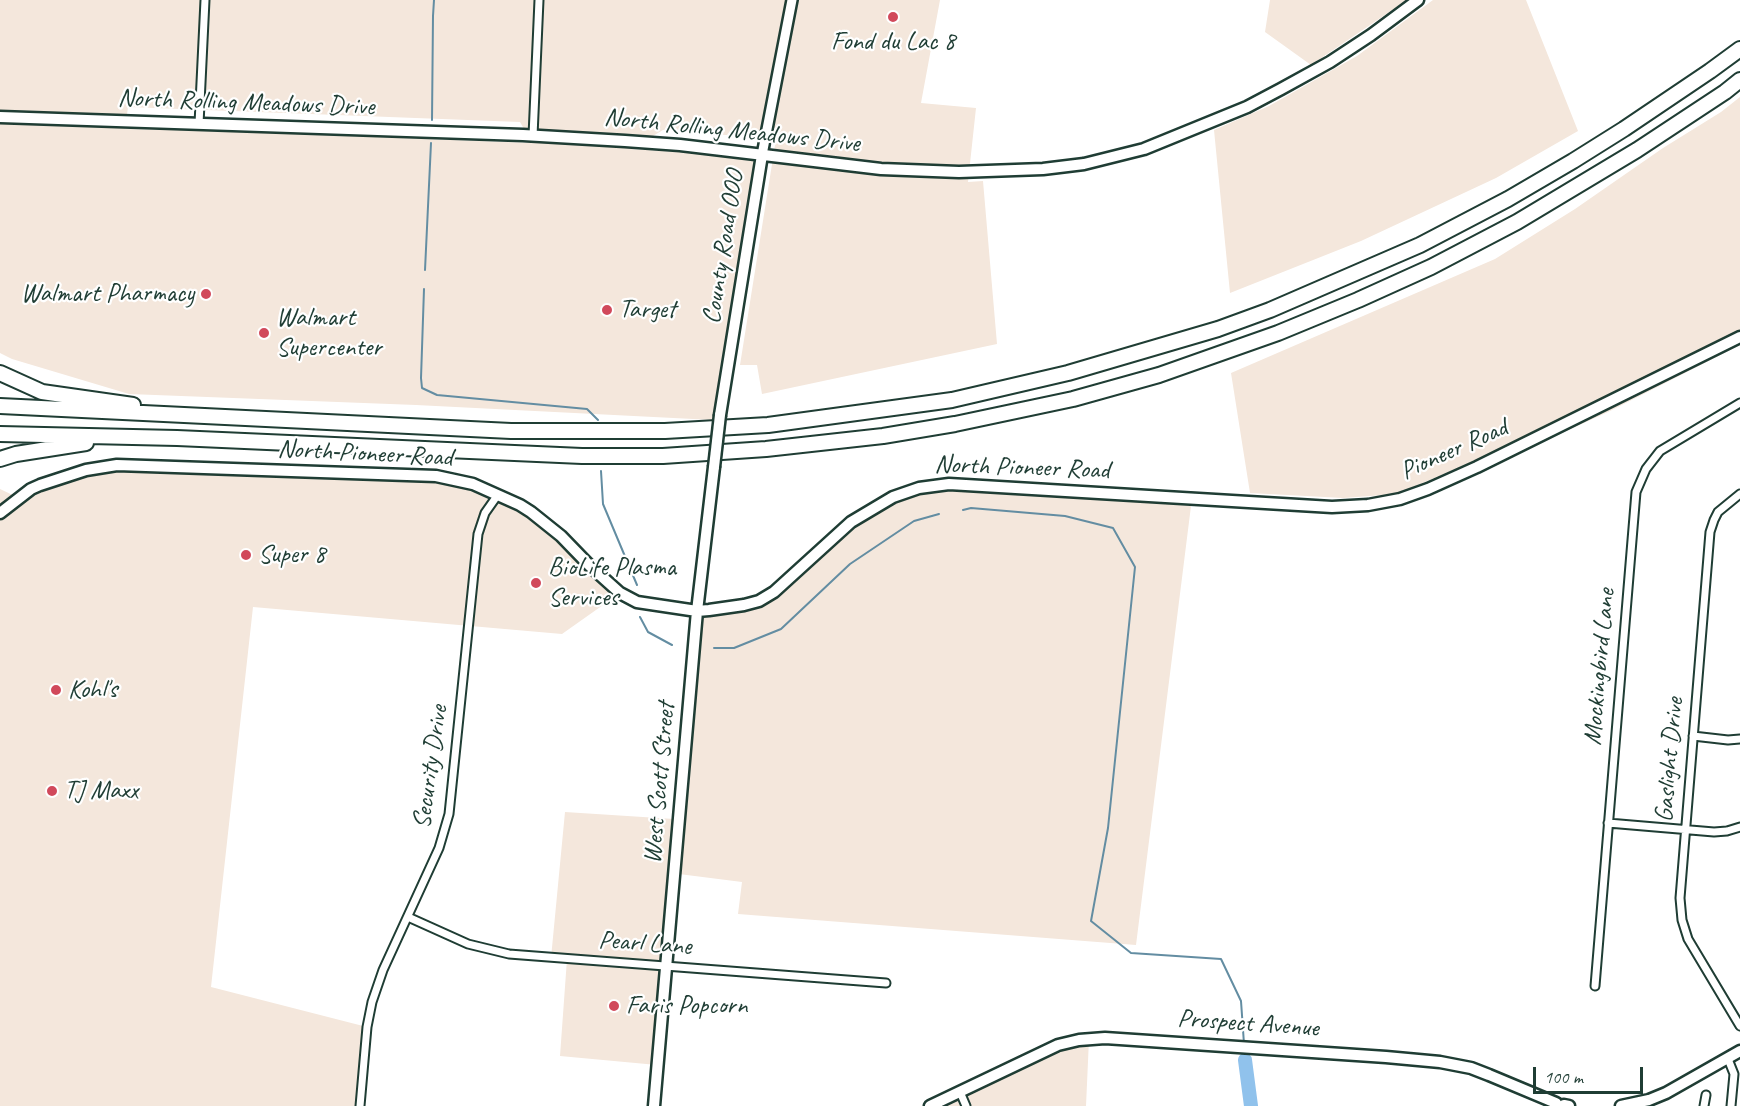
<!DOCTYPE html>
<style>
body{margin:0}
#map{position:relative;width:1740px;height:1106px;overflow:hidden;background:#fff;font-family:Caveat,sans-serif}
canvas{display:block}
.scale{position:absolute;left:1533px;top:1067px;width:110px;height:27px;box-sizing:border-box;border:3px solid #1f3d34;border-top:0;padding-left:8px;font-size:18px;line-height:21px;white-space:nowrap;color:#1f3d34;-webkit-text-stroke:4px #fff;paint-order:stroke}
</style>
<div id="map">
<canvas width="1740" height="1106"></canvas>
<div class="scale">100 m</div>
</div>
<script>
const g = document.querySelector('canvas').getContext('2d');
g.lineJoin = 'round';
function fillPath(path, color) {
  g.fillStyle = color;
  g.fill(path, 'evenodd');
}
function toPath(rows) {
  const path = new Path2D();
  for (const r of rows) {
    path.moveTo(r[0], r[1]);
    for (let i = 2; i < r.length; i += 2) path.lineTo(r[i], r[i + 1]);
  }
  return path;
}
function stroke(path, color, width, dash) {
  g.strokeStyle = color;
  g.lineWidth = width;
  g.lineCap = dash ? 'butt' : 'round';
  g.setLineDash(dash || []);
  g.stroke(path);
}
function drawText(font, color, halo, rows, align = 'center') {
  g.font = font + ' Caveat,sans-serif';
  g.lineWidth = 4.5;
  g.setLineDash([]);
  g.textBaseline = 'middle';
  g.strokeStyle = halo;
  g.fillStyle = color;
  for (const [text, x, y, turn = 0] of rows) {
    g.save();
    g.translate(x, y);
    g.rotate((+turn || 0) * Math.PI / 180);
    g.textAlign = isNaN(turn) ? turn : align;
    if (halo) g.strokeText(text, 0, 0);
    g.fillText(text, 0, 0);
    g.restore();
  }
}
fillPath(toPath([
 [0,0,940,0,921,103,976,108,968,182,983,181,997,344,762,394,757,365,740,365,776,139,663,130,631,149,698,153,755,160,713,420,416,405,129,394,12,359,0,353],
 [128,107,520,122,532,143,192,130,125,129],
 [1270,0,1407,0,1311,65,1265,32],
 [1433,0,1526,0,1578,131,1496,178,1361,241,1230,293,1214,130,1269,106,1357,56],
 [1740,97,1740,345,1608,412,1544,441,1540,431,1502,449,1397,494,1343,498,1250,493,1231,373,1495,259,1575,209,1663,148,1721,112],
 [103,466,436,476,520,505,620,593,562,634,253,607,211,987,367,1027,360,1106,0,1106,0,489,19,498],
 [919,488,1192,498,1136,945,738,914,742,882,671,873,657,1065,560,1056,567,959,551,958,565,812,674,819,697,611,759,601,851,522],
 [1089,1039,1086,1106,930,1106,1027,1059]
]), '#f4e7dc');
stroke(toPath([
 [432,120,433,16,434,0],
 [425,270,431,143],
 [424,289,421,378,422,388,437,395,587,409,598,420],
 [601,471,603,504,637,585],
 [963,510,971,508,1065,516,1113,528,1135,567,1108,828,1091,921,1131,953,1221,959,1241,1001,1244,1044],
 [640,617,648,632,672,645],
 [714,648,734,648,781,629,850,564,914,521,939,514],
 [1244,1053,1245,1060]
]), '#638da2', 2);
stroke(toPath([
 [1245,1060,1251,1106]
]), '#90c2ec', 14);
const minor = toPath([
 [199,124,205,0],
 [533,136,539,0],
 [1740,494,1718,512,1714,520,1710,532,1680,898,1682,920,1688,939,1740,1026],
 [1693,736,1728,740,1740,739],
 [1608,823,1714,832,1727,831,1740,827],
 [408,917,468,944,509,954,886,983],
 [1595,986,1636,492,1646,469,1660,451,1740,403],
 [1728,1059,1734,1074,1731,1106],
 [960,1092,966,1106],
 [360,1106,367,1027,372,1002,383,970,439,848,449,814,478,534,485,513,497,496],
 [1704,1106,1706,1095]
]);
const tertiary = toPath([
 [762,155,792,0]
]);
const secondary = toPath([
 [0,117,523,135,625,141,680,145,881,169,959,172,1043,169,1084,164,1144,149,1247,107,1281,89,1330,62,1371,35,1418,0],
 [720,415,762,155],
 [0,513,31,489,40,485,86,470,117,465,436,476,473,484,520,505,531,512,561,536,590,566,620,593,637,602,697,611,709,610,744,605,759,601,774,592,851,522,893,497,919,488,949,484,1332,507,1368,505,1400,499,1428,489,1477,467,1740,337],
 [1564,1105,1569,1106],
 [654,1106,697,611,714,467],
 [930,1106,1058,1045,1079,1040,1105,1038,1386,1057,1440,1062,1471,1068,1489,1075,1556,1103],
 [1621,1106,1649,1100,1666,1093,1740,1051]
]);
const motorway = toPath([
 [0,373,42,392,133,405],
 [0,406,511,431,665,431,768,425,952,400,1068,373,1218,329,1270,310,1420,245,1508,199,1573,161,1624,129,1710,71,1740,49],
 [0,434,177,438,582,456,663,456,766,449,883,436,955,424,1073,399,1159,375,1278,333,1358,300,1431,267,1517,222,1637,150,1725,92,1740,80],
 [0,459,16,454,86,443]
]);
stroke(minor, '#1f3d34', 11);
stroke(tertiary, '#1f3d34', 14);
stroke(secondary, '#1f3d34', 15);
stroke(motorway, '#1f3d34', 18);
stroke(minor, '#fff', 7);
stroke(tertiary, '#fff', 9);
stroke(secondary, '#fff', 10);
stroke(motorway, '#fff', 14);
const secondaryBridge = toPath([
 [714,467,720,415]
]);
stroke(secondaryBridge, '#1f3d34', 15, []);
stroke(secondaryBridge, '#fff', 10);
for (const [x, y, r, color] of [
 [893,17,6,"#d1495b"],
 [206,294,6,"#d1495b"],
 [607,310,6,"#d1495b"],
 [264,333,6,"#d1495b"],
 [246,555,6,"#d1495b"],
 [536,583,6,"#d1495b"],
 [56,690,6,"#d1495b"],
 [52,791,6,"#d1495b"],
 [614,1006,6,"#d1495b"]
]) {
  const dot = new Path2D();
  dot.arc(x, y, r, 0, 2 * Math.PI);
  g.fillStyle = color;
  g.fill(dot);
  stroke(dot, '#fff', 2);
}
drawText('26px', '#1f3d34', '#fff', [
 ["Fond du Lac 8",893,42,"center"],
 ["Walmart Pharmacy",194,294,"right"],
 ["Target",619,310],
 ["Walmart",276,318],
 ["Supercenter",276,348],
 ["Super 8",258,555],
 ["BioLife Plasma",548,568],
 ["Services",548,598],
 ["Kohl's",68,690],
 ["TJ Maxx",64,791],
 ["Faris Popcorn",626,1006]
], 'left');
drawText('26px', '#1f3d34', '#fff', [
 ["North Rolling Meadows Drive",246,103,2],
 ["North Rolling Meadows Drive",732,131,6],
 ["County Road OOO",724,247,-81],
 ["Pioneer Road",1454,450,-24],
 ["North Pioneer Road",365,454,3],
 ["North Pioneer Road",1022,468,2],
 ["Mockingbird Lane",1600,667,-85],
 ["Gaslight Drive",1670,760,-85],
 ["Security Drive",431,767,-82],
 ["West Scott Street",660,783,-85],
 ["Pearl Lane",645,944,4],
 ["Prospect Avenue",1248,1024,4]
]);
</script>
